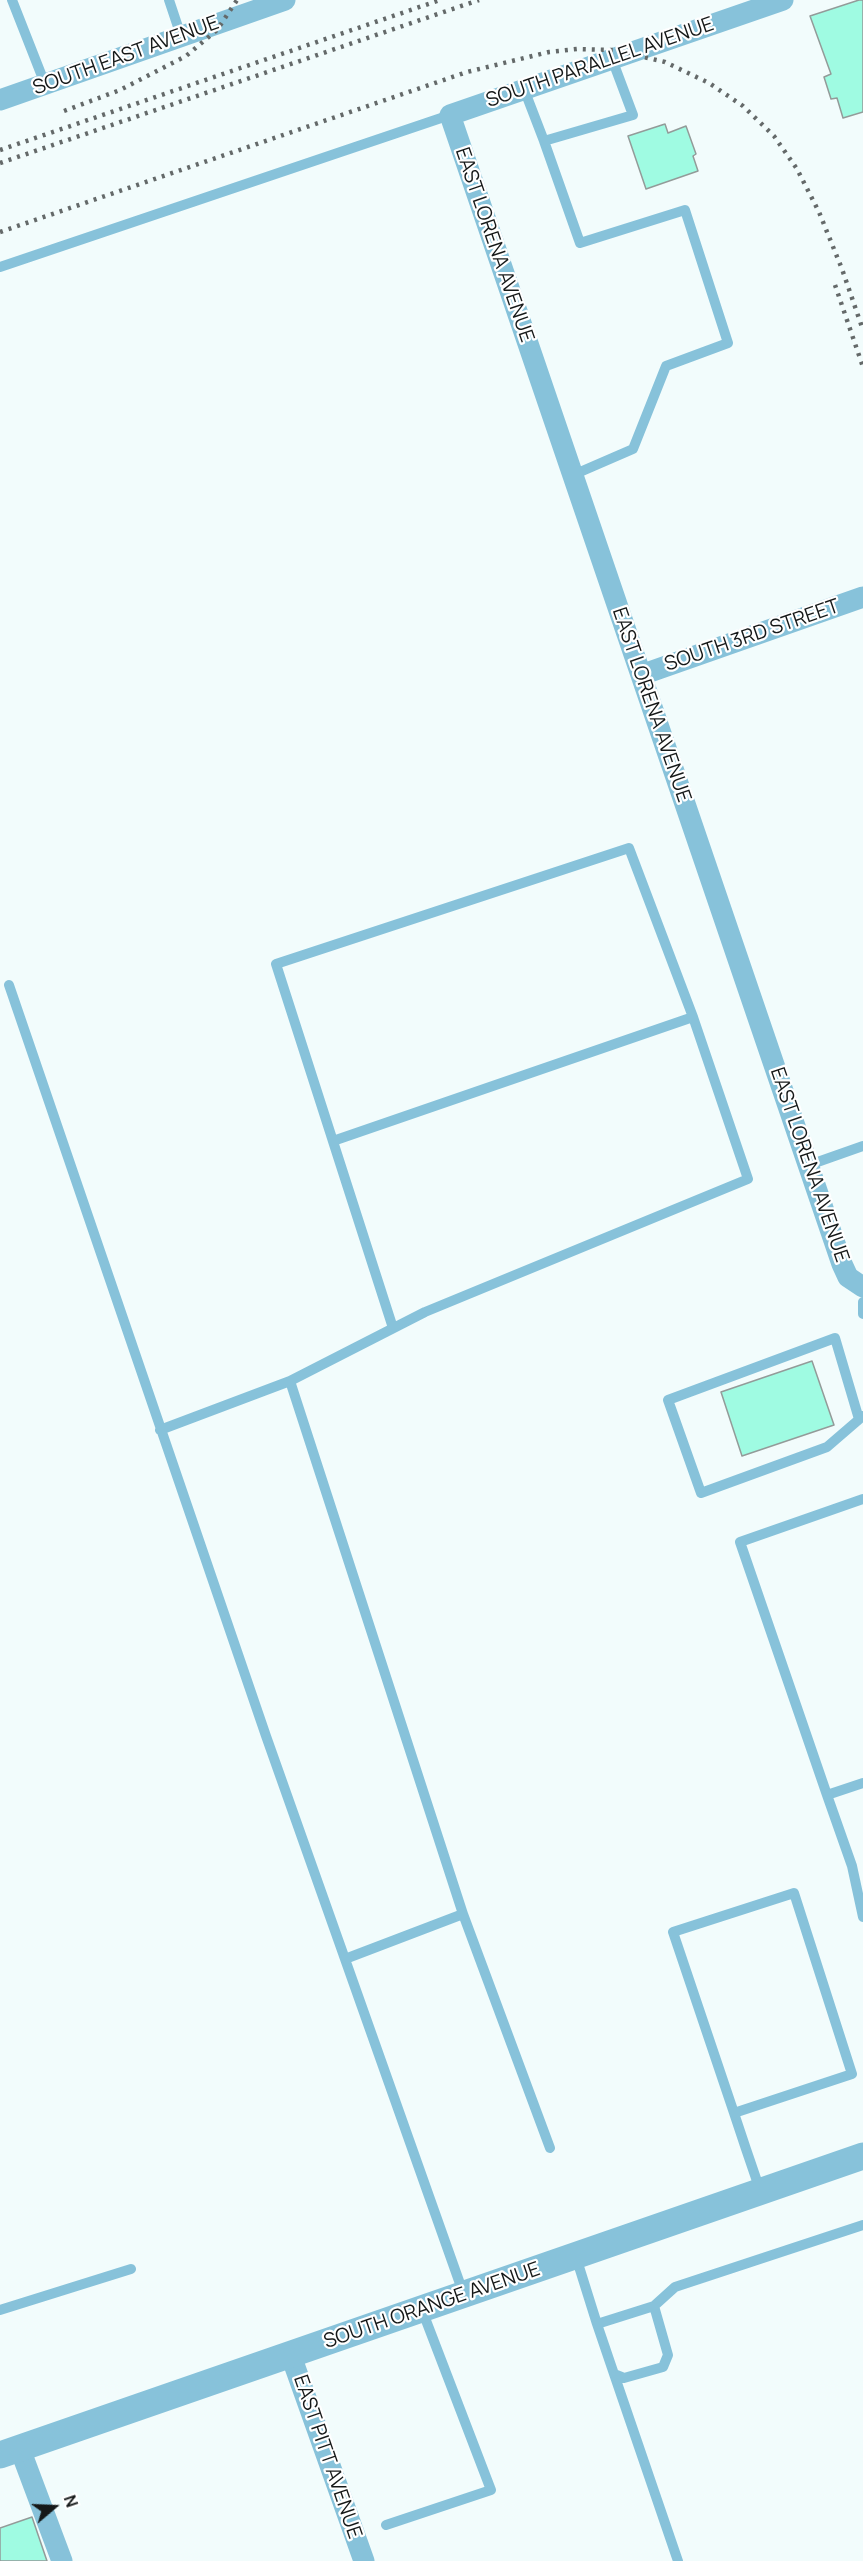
<!DOCTYPE html>
<style>
body{margin:0}
#map{position:relative;width:863px;height:2561px;overflow:hidden;background:#f2fcfc;font-family:Manrope,sans-serif}
canvas{display:block}
.north{position:absolute;left:24px;top:2477px;width:60px;height:60px;-webkit-text-stroke:4px #fff;paint-order:stroke;rotate:71deg;font-size:16px;font-weight:700;line-height:24px;text-align:center;color:#151818}
.north::after{content:'';display:block;margin:auto;width:21px;height:27px;background:#151818;clip-path:polygon(50% 0,100% 100%,50% 72%,0 100%)}
</style>
<div id="map">
<canvas width="863" height="2561"></canvas>
<div class="north">N</div>
</div>
<script>
const g = document.querySelector('canvas').getContext('2d');
g.lineJoin = 'round';
function fillPath(path, color) {
  g.fillStyle = color;
  g.fill(path, 'evenodd');
}
function toPath(rows) {
  const path = new Path2D();
  for (const r of rows) {
    path.moveTo(r[0], r[1]);
    for (let i = 2; i < r.length; i += 2) path.lineTo(r[i], r[i + 1]);
  }
  return path;
}
function stroke(path, color, width, dash) {
  g.strokeStyle = color;
  g.lineWidth = width;
  g.lineCap = dash ? 'butt' : 'round';
  g.setLineDash(dash || []);
  g.stroke(path);
}
function drawText(font, color, halo, rows, align = 'center') {
  g.font = font + ' Manrope,sans-serif';
  g.lineWidth = 4.5;
  g.setLineDash([]);
  g.textBaseline = 'middle';
  g.strokeStyle = halo;
  g.fillStyle = color;
  for (const [text, x, y, turn = 0] of rows) {
    g.save();
    g.translate(x, y);
    g.rotate((+turn || 0) * Math.PI / 180);
    g.textAlign = isNaN(turn) ? turn : align;
    if (halo) g.strokeText(text, 0, 0);
    g.fillText(text, 0, 0);
    g.restore();
  }
}
const building = toPath([
 [859,0,863,0,863,112,843,118,837,98,831,99,824,77,831,74,810,16,859,0],
 [665,124,668,133,686,126,696,154,693,156,698,171,646,189,628,136,665,124],
 [812,1361,834,1425,742,1456,721,1392,812,1361],
 [32,2517,47,2561,0,2561,0,2528,32,2517]
]);
fillPath(building, '#9ffbe2');
stroke(building, '#939b99', 1.5);
stroke(toPath([
 [12,0,45,84],
 [169,0,181,36],
 [524,89,544,141],
 [0,267,450,115],
 [573,475,633,449,666,366,728,343,685,210,580,243,544,141,633,115,612,59],
 [9,985,266,1736,464,2295],
 [333,1141,693,1017],
 [809,1165,863,1146],
 [863,1302,863,1314],
 [290,1381,425,1312,748,1179,693,1017,629,848,276,964,393,1328],
 [859,1419,835,1338,668,1400,701,1493,827,1447,863,1416],
 [160,1430,290,1381,463,1914,345,1959],
 [863,1783,827,1795,852,1866,863,1917],
 [827,1795,740,1542,863,1499],
 [463,1914,550,2148],
 [734,2113,852,2074,794,1893,673,1932,734,2113,746,2149,760,2190],
 [576,2257,597,2324,614,2374,624,2378,663,2367,668,2355,654,2306,597,2324],
 [654,2306,675,2287,863,2225],
 [0,2310,131,2269],
 [614,2374,678,2561],
 [386,2525,491,2490,422,2310]
]), '#87c2da', 10);
stroke(toPath([
 [783,0,450,115,842,1264,848,1277,863,1287],
 [0,100,285,0],
 [641,675,863,597],
 [290,2353,364,2561],
 [20,2449,62,2561]
]), '#87c2da', 21);
stroke(toPath([
 [0,2455,863,2156]
]), '#87c2da', 27);
stroke(toPath([
 [64,111,120,90,186,56,217,30,237,0],
 [0,150,440,0],
 [0,163,479,0],
 [0,232,467,72,549,52,577,49,614,50,665,62,709,83,743,106,774,136,797,169,819,212,842,269,863,330],
 [835,285,863,367]
]), '#646969', 4.5, [3, 6]);
drawText('20px', '#151818', '#fff', [
 ["SOUTH EAST AVENUE",126,56,-20],
 ["SOUTH PARALLEL AVENUE",600,63,-19],
 ["EAST LORENA AVENUE",494,245,71],
 ["SOUTH 3RD STREET",752,636,-19],
 ["EAST LORENA AVENUE",651,705,71],
 ["EAST LORENA AVENUE",809,1165,71],
 ["SOUTH ORANGE AVENUE",432,2306,-19],
 ["EAST PITT AVENUE",327,2457,71]
]);
</script>
